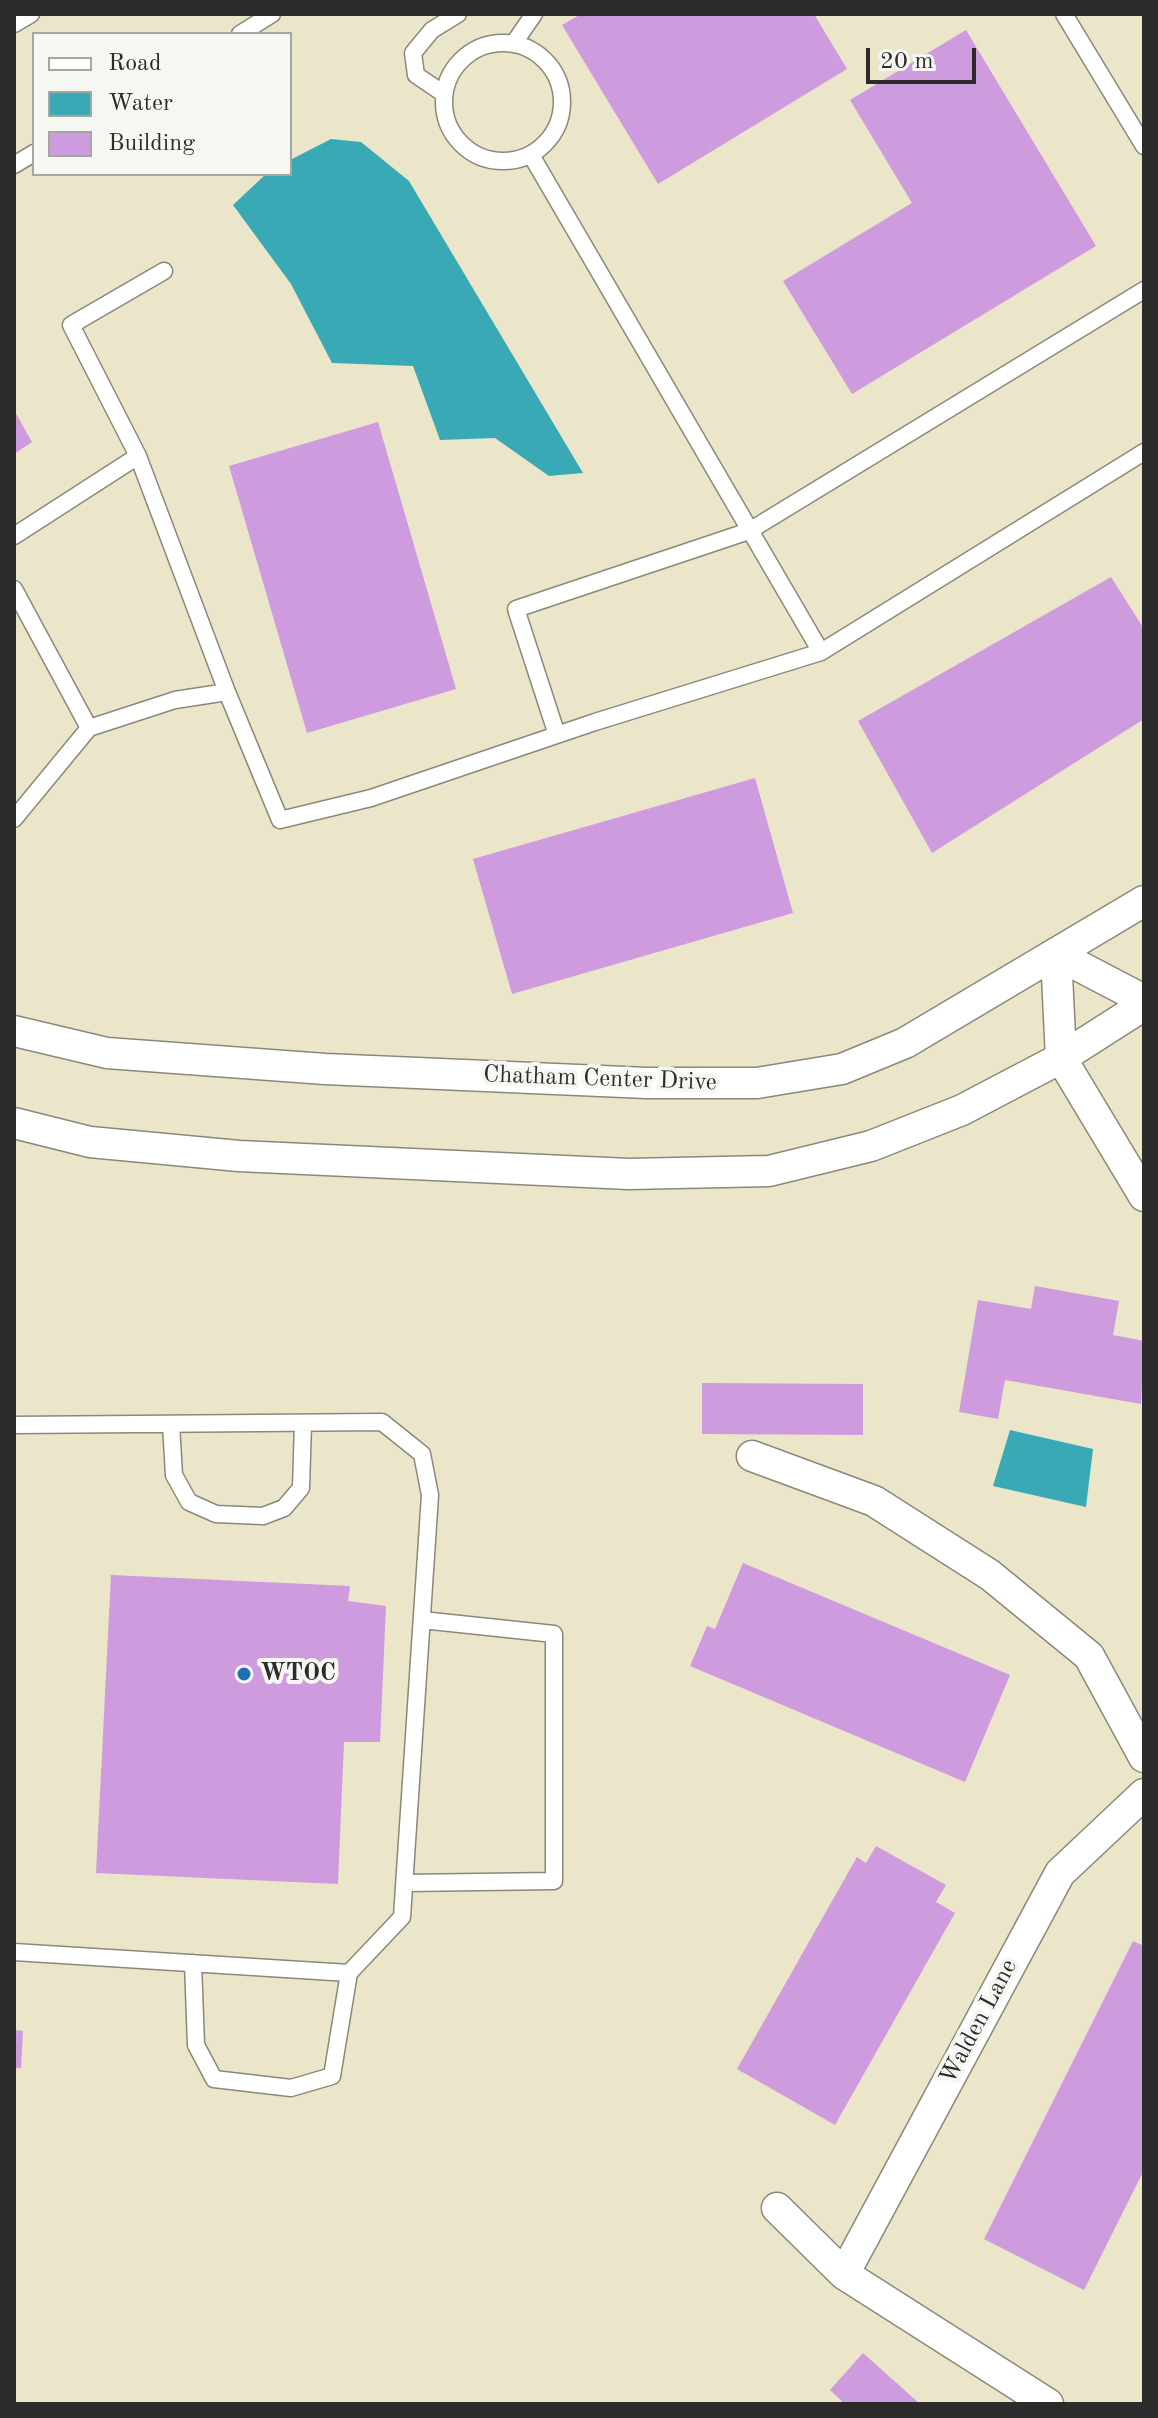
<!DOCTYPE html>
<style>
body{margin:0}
#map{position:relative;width:1158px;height:2418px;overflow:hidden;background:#ebe5c9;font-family:"Old Standard TT",serif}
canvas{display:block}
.frame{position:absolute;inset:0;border:16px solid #2b2b2b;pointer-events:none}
.legend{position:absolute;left:32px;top:32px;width:260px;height:144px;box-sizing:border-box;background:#f6f6f2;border:2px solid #a5a5a2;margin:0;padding:10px 14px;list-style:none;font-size:24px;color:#2b2b2b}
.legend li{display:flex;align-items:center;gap:16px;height:40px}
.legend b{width:40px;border:2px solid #a5a5a2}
.scale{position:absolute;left:866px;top:48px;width:110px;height:36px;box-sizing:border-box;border:4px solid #2b2b2b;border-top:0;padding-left:10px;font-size:24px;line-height:28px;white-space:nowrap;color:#2b2b2b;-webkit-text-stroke:6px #f6f6f2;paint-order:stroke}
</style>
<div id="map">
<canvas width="1158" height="2418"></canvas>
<div class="frame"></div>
<ul class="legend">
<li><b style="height:10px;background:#fff"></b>Road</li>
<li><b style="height:22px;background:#39aab5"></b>Water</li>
<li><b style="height:22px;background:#ce9bde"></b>Building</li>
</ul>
<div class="scale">20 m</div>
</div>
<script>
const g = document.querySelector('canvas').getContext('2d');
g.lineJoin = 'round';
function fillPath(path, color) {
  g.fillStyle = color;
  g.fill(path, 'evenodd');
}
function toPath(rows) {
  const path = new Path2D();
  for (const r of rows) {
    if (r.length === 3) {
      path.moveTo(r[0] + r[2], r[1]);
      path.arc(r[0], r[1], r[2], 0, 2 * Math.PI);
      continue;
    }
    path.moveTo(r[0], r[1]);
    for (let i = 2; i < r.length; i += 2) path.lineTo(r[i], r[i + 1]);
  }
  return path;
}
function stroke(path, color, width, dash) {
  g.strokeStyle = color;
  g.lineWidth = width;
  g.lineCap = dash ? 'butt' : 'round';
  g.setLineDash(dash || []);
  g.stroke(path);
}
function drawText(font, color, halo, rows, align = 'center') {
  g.font = font + ' "Old Standard TT",serif';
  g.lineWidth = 8;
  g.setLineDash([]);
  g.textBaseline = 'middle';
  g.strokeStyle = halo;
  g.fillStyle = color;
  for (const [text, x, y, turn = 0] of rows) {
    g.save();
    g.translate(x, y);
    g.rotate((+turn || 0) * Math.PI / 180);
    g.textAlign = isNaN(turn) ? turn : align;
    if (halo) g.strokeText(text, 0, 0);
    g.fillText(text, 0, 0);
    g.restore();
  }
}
fillPath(toPath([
 [331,139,361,142,409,181,583,473,549,476,495,438,440,440,413,366,332,363,291,284,233,205,266,174,290,174,290,160],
 [1010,1430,1093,1449,1086,1507,993,1486]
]), '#39aab5');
fillPath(toPath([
 [581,14,814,14,847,69,658,184,562,25],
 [966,30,1096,246,852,394,783,281,912,203,850,100],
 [14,410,32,442,14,454],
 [378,422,456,689,307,733,229,466],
 [1111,577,1144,629,1144,719,932,853,858,721],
 [755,778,793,913,512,994,473,859],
 [1035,1286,1119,1301,1113,1335,1144,1341,1141,1404,1005,1380,998,1419,959,1412,978,1300,1031,1309],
 [702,1383,863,1384,863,1435,702,1434],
 [743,1563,1010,1675,965,1782,690,1666,707,1626,715,1629],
 [111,1575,350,1586,348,1601,386,1606,380,1742,344,1742,338,1884,96,1873],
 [876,1846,946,1885,936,1902,955,1913,835,2125,737,2069,857,1857,866,1863],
 [1133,1941,1144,1946,1144,2170,1084,2290,984,2239],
 [14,2030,23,2031,21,2068,14,2068],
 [863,2353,920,2404,845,2404,830,2390]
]), '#ce9bde');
const service = toPath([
 [1064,14,1144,146],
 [14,24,31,14],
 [240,34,272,14],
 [503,102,59],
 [514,43,534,14],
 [444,94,416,75,413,53,432,30,458,14],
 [531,155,821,652,1144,452],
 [14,165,34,153],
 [138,456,71,325,164,271],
 [14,536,138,456,227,692],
 [14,589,89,728],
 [557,735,516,609,749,531,1144,290],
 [14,819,89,728,175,700,227,692,280,820,371,798,595,722,821,652],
 [171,1424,174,1475,189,1502,216,1514,263,1516,284,1508,301,1488,303,1423],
 [14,1425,382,1422,422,1454,430,1495,402,1917,349,1973,14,1952],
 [405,1883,554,1881,554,1634,422,1620],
 [193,1963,196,2045,214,2079,291,2088,332,2076,349,1973]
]);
const minor = toPath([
 [1056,954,1061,1058,1144,1196],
 [1056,954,1144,1000],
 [14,1031,107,1053,325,1069,647,1083,757,1083,842,1069,905,1043,1144,901],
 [14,1123,90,1142,239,1156,629,1174,769,1171,871,1146,962,1110,1061,1058,1144,1005],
 [752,1456,874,1501,990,1575,1089,1656,1144,1757],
 [777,2208,844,2274,1048,2404],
 [844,2274,1060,1873,1144,1794]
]);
stroke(service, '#8b887a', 19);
stroke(minor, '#8b887a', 33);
stroke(service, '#fff', 16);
stroke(minor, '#fff', 30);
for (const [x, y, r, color] of [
 [244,1674,8,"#1f6fb2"]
]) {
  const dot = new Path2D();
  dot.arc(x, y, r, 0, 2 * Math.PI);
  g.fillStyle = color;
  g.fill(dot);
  stroke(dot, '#f6f6f2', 3);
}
drawText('24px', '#2b2b2b', '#f6f6f2', [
 ["Chatham Center Drive",600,1079,2],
 ["Walden Lane",979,2022,-62]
]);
drawText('bold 24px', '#2b2b2b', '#f6f6f2', [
 ["WTOC",260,1674]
], 'left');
</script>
